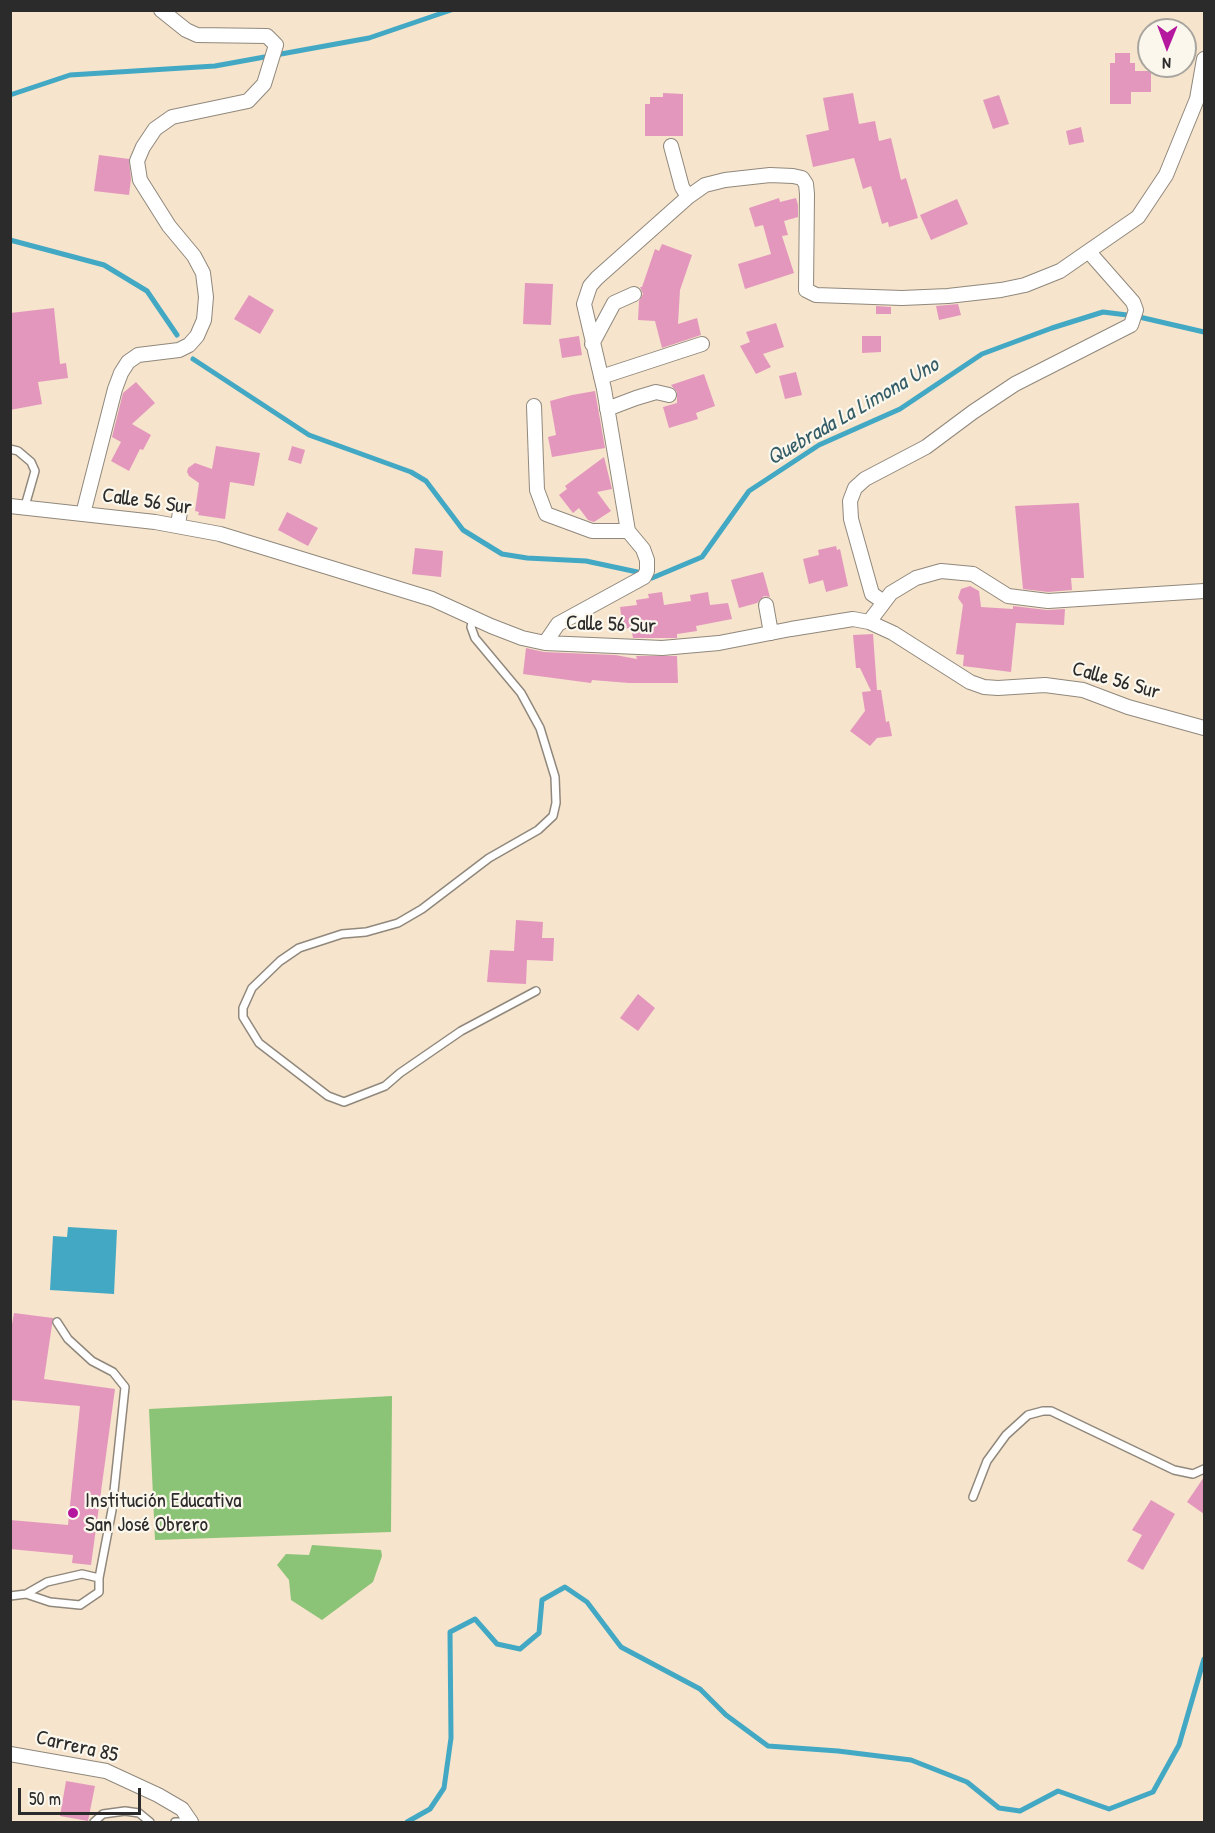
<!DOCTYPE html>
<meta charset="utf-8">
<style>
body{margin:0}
#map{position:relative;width:1215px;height:1833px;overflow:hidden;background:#f6e4cc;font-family:"Patrick Hand",sans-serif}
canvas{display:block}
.frame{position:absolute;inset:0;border:12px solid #2b2b2b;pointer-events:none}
.north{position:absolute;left:1137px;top:18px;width:60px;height:60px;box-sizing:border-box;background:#fbf7ec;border:2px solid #a8a59f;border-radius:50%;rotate:181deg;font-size:16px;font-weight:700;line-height:24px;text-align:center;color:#2b2b2b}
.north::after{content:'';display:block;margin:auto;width:21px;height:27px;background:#b5179e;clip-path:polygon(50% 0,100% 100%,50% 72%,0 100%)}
.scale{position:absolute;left:18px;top:1788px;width:123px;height:27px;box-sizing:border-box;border:3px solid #2b2b2b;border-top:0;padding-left:8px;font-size:18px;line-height:21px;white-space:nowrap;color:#2b2b2b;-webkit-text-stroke:4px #fbf7ec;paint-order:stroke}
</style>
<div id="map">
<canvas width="1215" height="1833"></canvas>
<div class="frame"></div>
<div class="north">N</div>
<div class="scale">50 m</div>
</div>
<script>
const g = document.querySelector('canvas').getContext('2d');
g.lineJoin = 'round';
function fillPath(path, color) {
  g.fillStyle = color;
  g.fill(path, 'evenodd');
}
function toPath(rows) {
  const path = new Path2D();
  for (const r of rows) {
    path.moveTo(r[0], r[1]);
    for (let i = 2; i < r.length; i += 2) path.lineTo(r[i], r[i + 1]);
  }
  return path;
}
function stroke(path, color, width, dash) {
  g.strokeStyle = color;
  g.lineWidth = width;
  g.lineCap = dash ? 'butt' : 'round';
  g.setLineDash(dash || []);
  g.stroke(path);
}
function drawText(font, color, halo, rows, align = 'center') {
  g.font = font + ' "Patrick Hand",sans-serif';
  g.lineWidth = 4.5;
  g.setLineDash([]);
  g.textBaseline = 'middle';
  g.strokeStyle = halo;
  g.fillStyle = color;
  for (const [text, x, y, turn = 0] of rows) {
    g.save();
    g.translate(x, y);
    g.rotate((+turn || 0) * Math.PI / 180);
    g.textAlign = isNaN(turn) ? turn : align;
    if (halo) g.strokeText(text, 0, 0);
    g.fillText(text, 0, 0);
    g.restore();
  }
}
fillPath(toPath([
 [392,1396,391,1532,155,1540,149,1409],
 [312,1545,381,1550,382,1556,373,1582,322,1620,291,1600,289,1580,277,1565,286,1554,309,1555]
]), '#8cc477');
fillPath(toPath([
 [68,1227,117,1230,114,1294,50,1290,53,1236,67,1237]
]), '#43a8c3');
stroke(toPath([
 [10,95,70,75,215,66,369,38,451,10],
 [10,240,104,265,147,291,177,335],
 [193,359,309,435,411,472,426,481,463,530,502,554,527,558,586,561,642,573],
 [652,578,702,557,749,491,819,445,900,409,982,354,1052,328,1103,312,1135,316,1204,332],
 [407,1822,430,1809,444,1788,451,1738,450,1632,475,1619,497,1644,520,1649,539,1633,542,1600,565,1587,587,1602,621,1647,700,1689,726,1715,768,1746,838,1751,911,1760,967,1782,999,1808,1020,1811,1058,1791,1109,1809,1153,1792,1179,1745,1204,1659]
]), '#43a8c3', 5);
fillPath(toPath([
 [1115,53,1130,53,1130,63,1135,63,1135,71,1151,71,1151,92,1131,92,1131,104,1110,104,1110,63,1115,63],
 [663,93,683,94,683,136,645,136,645,104,650,104,650,97,663,97],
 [853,93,859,124,875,121,879,141,891,138,901,180,906,178,918,218,889,227,888,222,882,224,871,186,863,189,854,158,813,167,806,135,829,130,823,98],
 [999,95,1009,124,993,129,983,100],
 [1081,127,1084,142,1069,145,1066,131],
 [99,155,129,159,131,179,129,195,94,191],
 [779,198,780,202,796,198,798,205,798,217,784,221,788,235,782,236,794,273,745,289,738,264,771,254,763,225,755,227,749,208],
 [957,199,968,224,931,240,920,215],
 [662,244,692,255,680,290,678,324,697,318,701,335,662,348,655,321,638,320,639,301,643,294,640,287,642,287,655,249,659,251],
 [525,283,553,284,551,325,523,324],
 [249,295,274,310,260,334,234,319],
 [958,304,961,315,939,320,936,306],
 [876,306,891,307,891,314,876,314],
 [54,308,60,364,66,363,68,378,38,382,42,404,10,410,10,313],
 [776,323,784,347,763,354,771,367,756,374,740,346,750,342,746,332],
 [579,336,582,355,562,358,559,339],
 [862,336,881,336,881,352,862,353],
 [796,372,802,395,785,399,779,376],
 [704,374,715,406,696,413,698,419,669,428,663,407,677,403,677,392,671,385],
 [136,382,155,403,132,424,151,435,143,450,140,449,129,471,111,461,121,442,112,437,123,393],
 [595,391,605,448,552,457,548,437,556,435,550,401,572,395],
 [216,446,260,453,254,486,230,482,225,519,198,515,199,512,195,511,199,483,189,476,187,472,188,468,195,463,212,469],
 [292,446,305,450,301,464,288,460],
 [604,457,612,489,597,492,611,511,594,522,588,520,579,508,573,513,559,495,567,489,565,486],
 [1079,503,1084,578,1071,578,1072,590,1048,592,1023,589,1015,506],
 [287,512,318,528,308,546,278,530],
 [836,546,837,550,840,549,848,586,826,592,823,580,809,584,803,559,819,555,818,550],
 [415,548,443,551,441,577,412,574],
 [763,572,770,597,764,596,757,603,739,608,731,580],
 [970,586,979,591,981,607,1013,609,1013,606,1047,610,1065,609,1064,625,1016,623,1011,672,963,666,964,655,956,654,963,605,958,598,961,589],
 [662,592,664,605,691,601,690,595,708,592,710,605,728,603,732,619,696,626,697,631,677,634,677,638,633,638,631,628,623,629,620,607,637,605,636,600,649,598,648,594],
 [873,634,877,690,881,690,886,722,889,721,892,736,877,738,870,746,850,731,865,711,862,692,871,691,860,668,856,668,853,635],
 [526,648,544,652,615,655,637,659,636,656,677,656,678,683,629,683,592,680,591,683,523,674],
 [516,920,543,922,542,938,554,938,553,961,527,960,526,984,487,982,490,950,514,951],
 [638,994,655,1008,638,1031,620,1018],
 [14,1313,53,1318,44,1379,115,1389,91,1565,72,1563,73,1555,10,1549,10,1520,68,1525,80,1406,10,1400,10,1335],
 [1204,1477,1204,1514,1187,1502],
 [1151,1500,1175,1514,1143,1570,1127,1561,1142,1535,1132,1530],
 [66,1781,95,1786,88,1821,60,1816]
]), '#e397bd');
const lane = toPath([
 [10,449,18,451,31,462,35,471,25,506],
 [473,618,471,627,475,638,521,693,540,728,555,777,556,803,553,816,538,830,489,858,422,909,398,923,366,932,342,934,299,948,280,961,252,988,243,1008,243,1017,259,1043,328,1096,344,1102,385,1086,400,1073,461,1031,536,991],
 [57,1322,68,1339,92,1361,113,1372,125,1387,112,1510,99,1578],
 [973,1497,987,1461,1006,1435,1028,1415,1043,1411,1051,1411,1174,1470,1193,1474,1204,1469],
 [10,1596,26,1594,47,1582,82,1574,99,1578,99,1592,80,1605,50,1602,26,1594],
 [94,1822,103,1814,125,1811,139,1813,150,1822],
 [175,1822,182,1822]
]);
const street = toPath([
 [671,146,682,187,688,197],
 [592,344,614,303,634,294],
 [601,377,702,344],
 [534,406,537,490,546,514,592,531,628,531,604,389,584,304,590,286,597,278,688,197,705,185,725,180,770,175,793,176,802,178,806,184,807,194,806,290,816,295,902,298,948,296,1001,290,1025,285,1060,271,1138,217,1166,175,1197,99,1204,59],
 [607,409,636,398,656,392,669,395],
 [10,506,155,522,220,534,432,599,491,626,522,638,545,643,662,648,719,643,791,629,853,619,869,622,893,633,970,682,984,687,998,688,1045,685,1083,690,1128,707,1204,728],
 [83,514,115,389,121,373,128,362,138,355,179,350,189,345,197,336,204,320,206,297,203,273,194,256,169,226,140,180,137,161,143,147,155,129,172,117,248,101,264,84,276,45,267,36,197,35,186,30,161,10],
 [178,526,180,511],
 [884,602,872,594,851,519,850,501,855,488,865,479,926,447,973,412,1015,384,1131,325,1136,310,1133,302,1089,252],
 [766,605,771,633],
 [869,622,891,593,916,578,941,571,973,574,1008,596,1048,601,1204,591],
 [545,643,558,624,644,577,647,571,647,560,643,549,628,531],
 [10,1754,106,1771,158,1795,182,1809,191,1822]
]);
stroke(lane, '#90887c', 10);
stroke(street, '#90887c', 16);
stroke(lane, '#fff', 7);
stroke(street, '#fff', 14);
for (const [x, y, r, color] of [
 [73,1513,6,"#b5179e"]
]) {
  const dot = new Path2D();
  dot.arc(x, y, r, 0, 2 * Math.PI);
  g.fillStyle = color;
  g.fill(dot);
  stroke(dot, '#fbf7ec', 2);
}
drawText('21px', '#2b2b2b', '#fbf7ec', [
 ["Calle 56 Sur",147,502,8],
 ["Calle 56 Sur",611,625,2],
 ["Calle 56 Sur",1116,681,16],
 ["Carrera 85",77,1747,13]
]);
drawText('21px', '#2b2b2b', '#fbf7ec', [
 ["Institución Educativa",85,1501],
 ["San José Obrero",85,1525]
], 'left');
drawText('italic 22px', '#355d68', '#fbf7ec', [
 ["Quebrada La Limona Uno",853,412,-30]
]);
</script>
